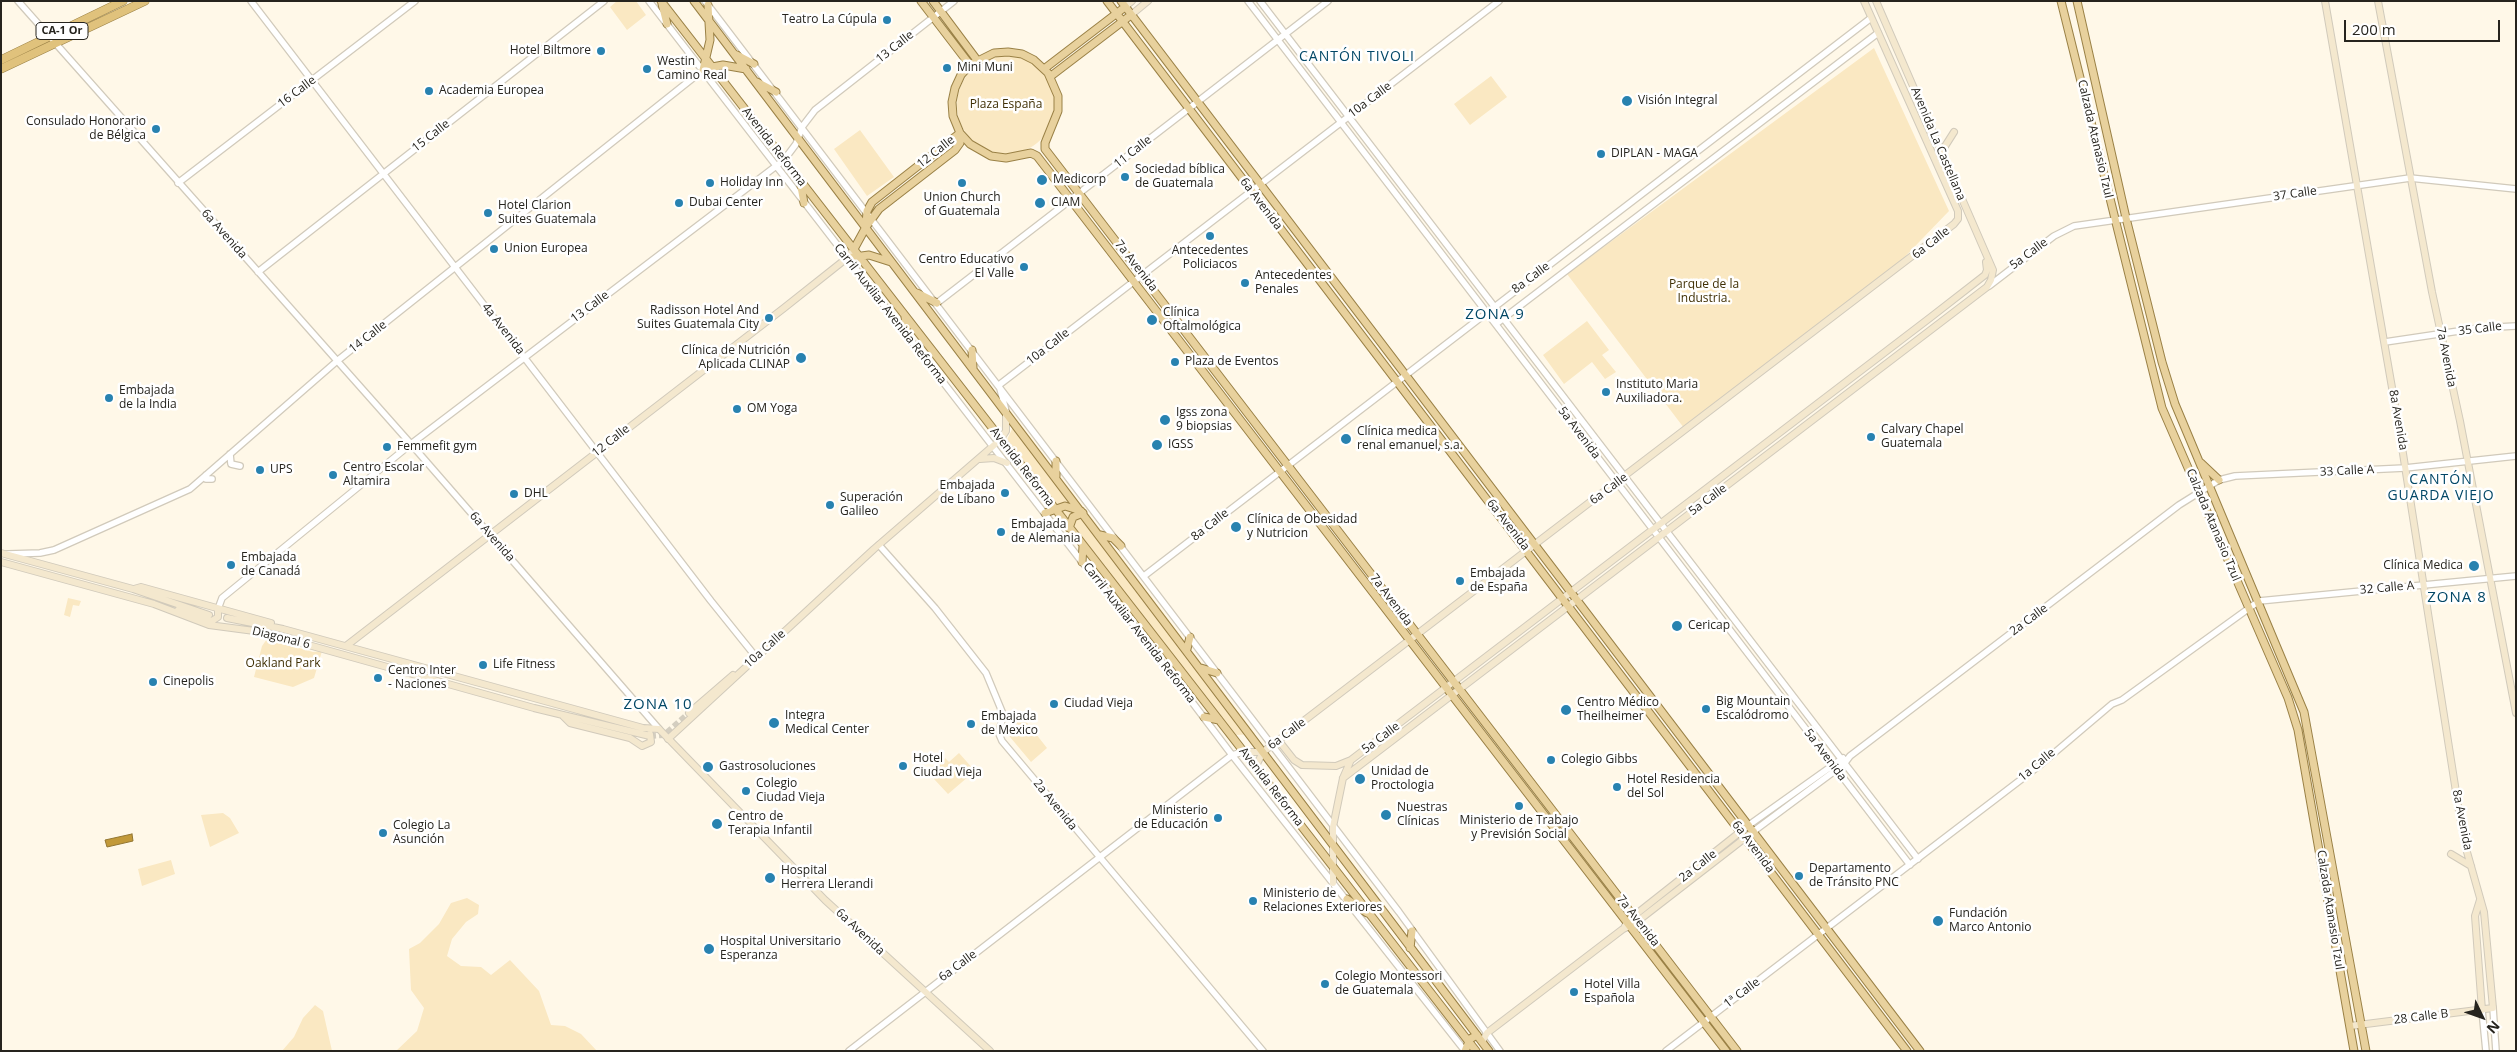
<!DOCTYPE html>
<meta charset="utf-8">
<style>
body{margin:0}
#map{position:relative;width:2517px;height:1052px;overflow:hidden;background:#fff8e8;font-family:"Open Sans",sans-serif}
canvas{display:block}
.frame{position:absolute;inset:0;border:2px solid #26241e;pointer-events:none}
.north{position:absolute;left:2457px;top:992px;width:50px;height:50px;-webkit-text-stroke:4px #fff;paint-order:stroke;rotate:132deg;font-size:14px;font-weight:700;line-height:20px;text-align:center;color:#26241e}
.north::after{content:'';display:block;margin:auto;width:18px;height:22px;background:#26241e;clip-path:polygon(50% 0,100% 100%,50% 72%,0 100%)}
.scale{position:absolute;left:2344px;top:20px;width:156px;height:22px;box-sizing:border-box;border:2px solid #26241e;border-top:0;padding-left:6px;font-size:15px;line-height:18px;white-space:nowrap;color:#26241e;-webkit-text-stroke:4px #fff;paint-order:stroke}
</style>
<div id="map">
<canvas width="2517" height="1052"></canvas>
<div class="frame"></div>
<div class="north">N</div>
<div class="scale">200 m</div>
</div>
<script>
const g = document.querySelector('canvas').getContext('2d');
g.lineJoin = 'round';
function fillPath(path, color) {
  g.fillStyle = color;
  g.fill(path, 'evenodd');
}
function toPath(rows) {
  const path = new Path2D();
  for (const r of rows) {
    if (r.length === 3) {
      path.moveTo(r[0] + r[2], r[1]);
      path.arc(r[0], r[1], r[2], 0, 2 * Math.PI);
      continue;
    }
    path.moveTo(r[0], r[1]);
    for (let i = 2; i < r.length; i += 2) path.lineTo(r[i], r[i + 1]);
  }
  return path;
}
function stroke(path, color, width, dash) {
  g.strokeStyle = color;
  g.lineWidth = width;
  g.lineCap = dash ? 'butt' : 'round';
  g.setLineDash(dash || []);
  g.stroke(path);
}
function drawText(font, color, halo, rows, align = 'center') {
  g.font = font + ' "Open Sans",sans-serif';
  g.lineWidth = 5;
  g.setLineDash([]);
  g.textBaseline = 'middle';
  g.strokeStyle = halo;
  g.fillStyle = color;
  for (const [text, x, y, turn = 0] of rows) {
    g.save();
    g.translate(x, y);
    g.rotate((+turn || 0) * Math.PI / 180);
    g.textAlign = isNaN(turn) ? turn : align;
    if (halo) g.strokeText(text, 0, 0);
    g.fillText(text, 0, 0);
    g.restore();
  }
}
fillPath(toPath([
 [617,1,636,1,646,15,627,30,610,7],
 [1874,48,1949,211,1894,268,1684,428,1567,274],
 [1006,105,49],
 [1491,76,1507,97,1470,125,1454,104],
 [860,130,894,177,867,196,834,149],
 [1587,321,1609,350,1602,355,1616,372,1605,379,1592,362,1564,384,1543,355],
 [1009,409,1255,734,1235,735,1010,447,1007,440,1012,429],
 [68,598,81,601,79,606,73,605,70,617,64,615],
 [267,639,313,652,322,651,314,678,293,687,254,677,262,646],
 [1021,715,1047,748,1031,762,1005,731,1011,722],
 [959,753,975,771,948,794,934,779,935,770,945,758,949,762],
 [223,813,230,818,239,833,210,847,201,815],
 [171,860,175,874,142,886,138,869],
 [467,898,479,905,478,914,466,922,452,939,447,956,461,966,481,967,491,975,510,960,539,991,551,1025,565,1026,581,1034,597,1051,396,1051,417,1031,424,1008,411,990,409,949,420,943,439,924,451,903],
 [315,1005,323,1011,332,1051,282,1051,294,1037,303,1018]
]), '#fae8c2');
const water = toPath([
 [132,834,133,841,107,847,105,840,132,834]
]);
fillPath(water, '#c29939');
stroke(water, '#937631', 1);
stroke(toPath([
 [650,736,664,735,689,713]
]), '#d4cec0', 6, [6, 3]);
const tertiary = toPath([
 [18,1,411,444,659,729],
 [251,1,711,601,756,657],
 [649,1,1082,562,1134,625,1232,755,1465,1051],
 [705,1,1399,912,1500,1051],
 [1248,1,1910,865],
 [1260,1,1918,859],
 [178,183,415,1],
 [258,272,604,1],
 [1989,286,2054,236,2074,226,2410,178,2516,189],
 [937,303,1328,1],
 [1496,324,1878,33],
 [2385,342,2479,328,2516,326],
 [1006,411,999,385,1499,1],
 [230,454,231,464,240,466],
 [206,475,206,479,212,479],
 [879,545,935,608,986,673,1003,714,999,734,1002,741,1263,1051],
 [8,554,40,553,54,550,190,489,337,361,703,70],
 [1144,576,1871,18],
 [218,609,222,598,411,444,784,160,796,144,802,127,815,110,954,1],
 [1749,825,1843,758],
 [1754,831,1844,764,1850,756,2179,505,2219,480,2235,476,2405,468,2516,456],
 [2493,1008,2496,1051],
 [2482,1010,2486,1051],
 [849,1051,1232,755,1243,752],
 [1666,1051,2040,765,2112,704,2122,700,2259,601,2516,576]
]);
const secondary = toPath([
 [2325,1,2399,428,2459,811,2467,852,2484,912,2493,1008,2350,1026],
 [2378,1,2432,292,2460,421,2516,713],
 [1125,7,1132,1],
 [1131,15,1148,1],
 [1942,151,1954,132],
 [980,459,994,458,1007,463],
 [1,553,133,589,209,615],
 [1,562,154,604,209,625,262,632,534,708,650,736],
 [134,589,141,587,271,623],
 [178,610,212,621,218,617,218,609],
 [227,618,283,629,643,728,659,729,825,900,990,1051],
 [346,646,784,308,847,258,854,249],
 [689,713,733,675],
 [563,716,570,723,630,738,642,746,651,742,650,734],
 [668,739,874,549,1000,440,1006,431,1006,413],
 [1279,741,1294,760,1302,765,1336,766,1351,760,1931,317,1985,275,1987,270,1986,262],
 [1243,752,1263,752],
 [1255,768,1263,752,1954,224,1958,219,1958,211,1864,1],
 [1343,778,1987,287,1991,280,1993,270,1876,1],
 [2451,854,2471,866],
 [1333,883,1333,827,1343,778,1350,762],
 [2480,900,2475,916,2482,1010],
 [1625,926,1630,919,1749,825],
 [1482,1042,1487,1033,1623,929,1634,924,1754,831]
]);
const primary = toPath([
 [661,1,1476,1051],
 [694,1,1489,1051],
 [921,1,970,65],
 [933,1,977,60],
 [1107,1,1907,1051],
 [1121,1,1920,1051],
 [2061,1,2162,408,2288,698,2298,730,2354,1051],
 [2077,1,2126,218,2162,362,2175,404,2304,712,2366,1051],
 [662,4,667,24],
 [737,55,754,64],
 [707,68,723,65,746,69],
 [1044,69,1125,7],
 [703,70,710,40,708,5],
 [1051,76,1131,15],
 [757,82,776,92],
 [800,181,804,203],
 [866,225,867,211,872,202,960,133],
 [854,249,866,227,879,209,955,150,960,143,960,133],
 [847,258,869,255,891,262],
 [917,293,937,303],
 [905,317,908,338],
 [972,350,973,368],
 [2201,463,2219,480],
 [1056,476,1056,461],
 [1045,513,1065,506,1081,511],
 [1069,528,1073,517,1083,513],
 [1100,535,1113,538,1121,546],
 [1082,562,1083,546],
 [1117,604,1131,608],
 [1187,649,1190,637],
 [1201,668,1217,673],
 [1204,717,1219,720],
 [1347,899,1367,913],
 [1410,948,1412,931],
 [1465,1051,1470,1039,1477,1035],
 [1726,1051,1037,156,1031,153,1006,158,991,156,970,144,960,133,953,116,952,102,955,88,961,75,970,65,994,53,1008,52,1022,54,1034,60,1048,73,1058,96,1058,111,1045,143,1045,149,1737,1051]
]);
const trunk = toPath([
 [1,60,123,1],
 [1,69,145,1]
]);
stroke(tertiary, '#d1cabb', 8);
stroke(secondary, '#d1cabb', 8);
stroke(primary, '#9a8146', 9);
stroke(trunk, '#9a8146', 9);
stroke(tertiary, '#fff', 5.5);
stroke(secondary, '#f4e8ce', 6);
stroke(primary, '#e8d19d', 7);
stroke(trunk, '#e0c27c', 8);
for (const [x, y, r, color] of [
 [887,20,5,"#2882b0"],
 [601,51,5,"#2882b0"],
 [947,68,5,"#2882b0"],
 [647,69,5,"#2882b0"],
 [429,91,5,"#2882b0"],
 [1627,101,6,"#2882b0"],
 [156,129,5,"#2882b0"],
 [1601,154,5,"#2882b0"],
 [1125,177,5,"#2882b0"],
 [1042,180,6,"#2882b0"],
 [710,183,5,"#2882b0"],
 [962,183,5,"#2882b0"],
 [679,203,5,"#2882b0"],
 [1040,203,6,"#2882b0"],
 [488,213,5,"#2882b0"],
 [1210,236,5,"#2882b0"],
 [494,249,5,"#2882b0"],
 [1024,267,5,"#2882b0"],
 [1245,283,5,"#2882b0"],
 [769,318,5,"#2882b0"],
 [1152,320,6,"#2882b0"],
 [801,358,6,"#2882b0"],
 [1175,362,5,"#2882b0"],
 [1606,392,5,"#2882b0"],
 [109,398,5,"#2882b0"],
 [737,409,5,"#2882b0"],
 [1165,420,6,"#2882b0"],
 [1871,437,5,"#2882b0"],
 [1346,439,6,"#2882b0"],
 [1157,445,6,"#2882b0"],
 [387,447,5,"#2882b0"],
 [260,470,5,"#2882b0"],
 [333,475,5,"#2882b0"],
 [1005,493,5,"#2882b0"],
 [514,494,5,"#2882b0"],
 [830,505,5,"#2882b0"],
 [1236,527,6,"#2882b0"],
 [1001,532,5,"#2882b0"],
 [231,565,5,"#2882b0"],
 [2474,566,6,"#2882b0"],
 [1460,581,5,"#2882b0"],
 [1677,626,6,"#2882b0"],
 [483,665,5,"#2882b0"],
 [378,678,5,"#2882b0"],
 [153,682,5,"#2882b0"],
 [1054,704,5,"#2882b0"],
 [1706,709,5,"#2882b0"],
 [1566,710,6,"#2882b0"],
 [774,723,6,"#2882b0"],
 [971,724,5,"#2882b0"],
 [1551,760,5,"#2882b0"],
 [903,766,5,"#2882b0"],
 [708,767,6,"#2882b0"],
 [1360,779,6,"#2882b0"],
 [1617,787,5,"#2882b0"],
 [746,791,5,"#2882b0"],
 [1519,806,5,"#2882b0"],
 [1386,815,6,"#2882b0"],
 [1218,818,5,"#2882b0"],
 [717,824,6,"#2882b0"],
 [383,833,5,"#2882b0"],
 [1799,876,5,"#2882b0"],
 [770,878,6,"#2882b0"],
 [1253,901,5,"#2882b0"],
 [1938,921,6,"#2882b0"],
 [709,949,6,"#2882b0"],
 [1325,984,5,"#2882b0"],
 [1574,992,5,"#2882b0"]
]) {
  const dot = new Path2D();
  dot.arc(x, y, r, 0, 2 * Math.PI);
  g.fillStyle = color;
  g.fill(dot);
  stroke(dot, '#fff', 2);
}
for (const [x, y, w] of [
 [62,31,52]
]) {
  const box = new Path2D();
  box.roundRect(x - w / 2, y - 8.5, w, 17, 4);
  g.fillStyle = '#fff';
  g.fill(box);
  stroke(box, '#26241e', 1);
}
drawText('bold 11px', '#26241e', null, [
 ["CA-1 Or",62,31]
]);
drawText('12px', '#26241e', '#fff', [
 ["Teatro La Cúpula",877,20,"right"],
 ["Hotel Biltmore",591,51,"right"],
 ["Westin",657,62],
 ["Camino Real",657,76],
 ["Mini Muni",957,68],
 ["Academia Europea",439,91],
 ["Visión Integral",1638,101],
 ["Consulado Honorario",146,122,"right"],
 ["de Bélgica",146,136,"right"],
 ["DIPLAN - MAGA",1611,154],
 ["Sociedad bíblica",1135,170],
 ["de Guatemala",1135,184],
 ["Medicorp",1053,180],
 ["Holiday Inn",720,183],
 ["Union Church",962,198,"center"],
 ["of Guatemala",962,212,"center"],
 ["Dubai Center",689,203],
 ["CIAM",1051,203],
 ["Hotel Clarion",498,206],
 ["Suites Guatemala",498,220],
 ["Union Europea",504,249],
 ["Antecedentes",1210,251,"center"],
 ["Policiacos",1210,265,"center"],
 ["Centro Educativo",1014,260,"right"],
 ["El Valle",1014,274,"right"],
 ["Antecedentes",1255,276],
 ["Penales",1255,290],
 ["Radisson Hotel And",759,311,"right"],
 ["Suites Guatemala City",759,325,"right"],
 ["Clínica",1163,313],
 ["Oftalmológica",1163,327],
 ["Clínica de Nutrición",790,351,"right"],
 ["Aplicada CLINAP",790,365,"right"],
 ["Plaza de Eventos",1185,362],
 ["Instituto Maria",1616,385],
 ["Auxiliadora.",1616,399],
 ["Embajada",119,391],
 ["de la India",119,405],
 ["OM Yoga",747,409],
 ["Igss zona",1176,413],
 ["9 biopsias",1176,427],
 ["Calvary Chapel",1881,430],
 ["Guatemala",1881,444],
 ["Clínica medica",1357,432],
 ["renal emanuel, s.a.",1357,446],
 ["IGSS",1168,445],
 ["Femmefit gym",397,447],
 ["Centro Escolar",343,468],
 ["Altamira",343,482],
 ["UPS",270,470],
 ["Embajada",995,486,"right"],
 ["de Líbano",995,500,"right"],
 ["DHL",524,494],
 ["Superación",840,498],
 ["Galileo",840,512],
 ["Clínica de Obesidad",1247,520],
 ["y Nutricion",1247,534],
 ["Embajada",1011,525],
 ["de Alemania",1011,539],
 ["Embajada",241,558],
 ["de Canadá",241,572],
 ["Clínica Medica",2463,566,"right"],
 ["Embajada",1470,574],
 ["de España",1470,588],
 ["Cericap",1688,626],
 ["Life Fitness",493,665],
 ["Centro Inter",388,671],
 ["- Naciones",388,685],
 ["Cinepolis",163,682],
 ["Big Mountain",1716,702],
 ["Escalódromo",1716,716],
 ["Centro Médico",1577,703],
 ["Theilheimer",1577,717],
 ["Ciudad Vieja",1064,704],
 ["Integra",785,716],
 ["Medical Center",785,730],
 ["Embajada",981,717],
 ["de Mexico",981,731],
 ["Hotel",913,759],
 ["Ciudad Vieja",913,773],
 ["Colegio Gibbs",1561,760],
 ["Gastrosoluciones",719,767],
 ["Unidad de",1371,772],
 ["Proctologia",1371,786],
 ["Hotel Residencia",1627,780],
 ["del Sol",1627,794],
 ["Colegio",756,784],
 ["Ciudad Vieja",756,798],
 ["Nuestras",1397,808],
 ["Clínicas",1397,822],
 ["Ministerio",1208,811,"right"],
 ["de Educación",1208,825,"right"],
 ["Centro de",728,817],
 ["Terapia Infantil",728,831],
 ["Ministerio de Trabajo",1519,821,"center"],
 ["y Previsión Social",1519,835,"center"],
 ["Colegio La",393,826],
 ["Asunción",393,840],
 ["Departamento",1809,869],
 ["de Tránsito PNC",1809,883],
 ["Hospital",781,871],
 ["Herrera Llerandi",781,885],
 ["Ministerio de",1263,894],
 ["Relaciones Exteriores",1263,908],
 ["Fundación",1949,914],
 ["Marco Antonio",1949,928],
 ["Hospital Universitario",720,942],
 ["Esperanza",720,956],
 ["Colegio Montessori",1335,977],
 ["de Guatemala",1335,991],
 ["Hotel Villa",1584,985],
 ["Española",1584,999]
], 'left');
drawText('12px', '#26241e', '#fff', [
 ["13 Calle",895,47,-38],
 ["16 Calle",297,92,-37],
 ["10a Calle",1370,100,-37],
 ["15 Calle",431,136,-38],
 ["Calzada Atanasio Tzul",2095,139,77],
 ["Avenida La Castellana",1938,144,67],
 ["Avenida Reforma",774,147,52],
 ["12 Calle",936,152,-38],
 ["11 Calle",1133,152,-38],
 ["37 Calle",2295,194,-8],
 ["6a Avenida",1261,204,53],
 ["6a Avenida",224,234,48],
 ["6a Calle",1931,243,-38],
 ["5a Calle",2029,254,-37],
 ["7a Avenida",1136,266,52],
 ["8a Calle",1531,278,-37],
 ["13 Calle",590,307,-37],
 ["Carril Auxiliar Avenida Reforma",890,314,52],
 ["4a Avenida",503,329,52],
 ["35 Calle",2480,329,-7],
 ["14 Calle",368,337,-38],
 ["10a Calle",1048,347,-38],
 ["7a Avenida",2446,357,79],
 ["8a Avenida",2398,420,80],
 ["5a Avenida",1579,433,53],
 ["12 Calle",611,441,-38],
 ["Avenida Reforma",1022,467,52],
 ["33 Calle A",2347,471,-3],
 ["6a Calle",1609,489,-37],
 ["5a Calle",1708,500,-37],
 ["8a Calle",1210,525,-38],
 ["6a Avenida",1508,525,52],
 ["Calzada Atanasio Tzul",2213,525,67],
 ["6a Avenida",492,537,49],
 ["32 Calle A",2387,588,-5],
 ["7a Avenida",1391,600,53],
 ["2a Calle",2029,620,-37],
 ["Carril Auxiliar Avenida Reforma",1139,633,52],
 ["Diagonal 6",281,638,14],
 ["10a Calle",765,649,-42],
 ["6a Calle",1287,734,-37],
 ["5a Calle",1381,738,-37],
 ["5a Avenida",1825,755,53],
 ["1a Calle",2037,765,-40],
 ["Avenida Reforma",1271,787,52],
 ["2a Avenida",1055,805,51],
 ["8a Avenida",2462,820,79],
 ["6a Avenida",1753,847,53],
 ["2a Calle",1698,866,-38],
 ["Calzada Atanasio Tzul",2330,910,81],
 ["7a Avenida",1638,921,52],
 ["6a Avenida",860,932,43],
 ["6a Calle",958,966,-37],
 ["1ª Calle",1742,993,-37],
 ["28 Calle B",2421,1017,-7]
]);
drawText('12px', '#403005', '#fff', [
 ["Plaza España",1006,105],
 ["Parque de la",1704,285],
 ["Industria.",1704,299],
 ["Oakland Park",283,664]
]);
g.letterSpacing = '1px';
drawText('14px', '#024766', '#fff', [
 ["CANTÓN TIVOLI",1357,57],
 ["CANTÓN",2441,480],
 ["GUARDA VIEJO",2441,496]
]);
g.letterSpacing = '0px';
g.letterSpacing = '1px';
drawText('15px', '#024766', '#fff', [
 ["ZONA 9",1495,315],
 ["ZONA 8",2457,598],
 ["ZONA 10",658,705]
]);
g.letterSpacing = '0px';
</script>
